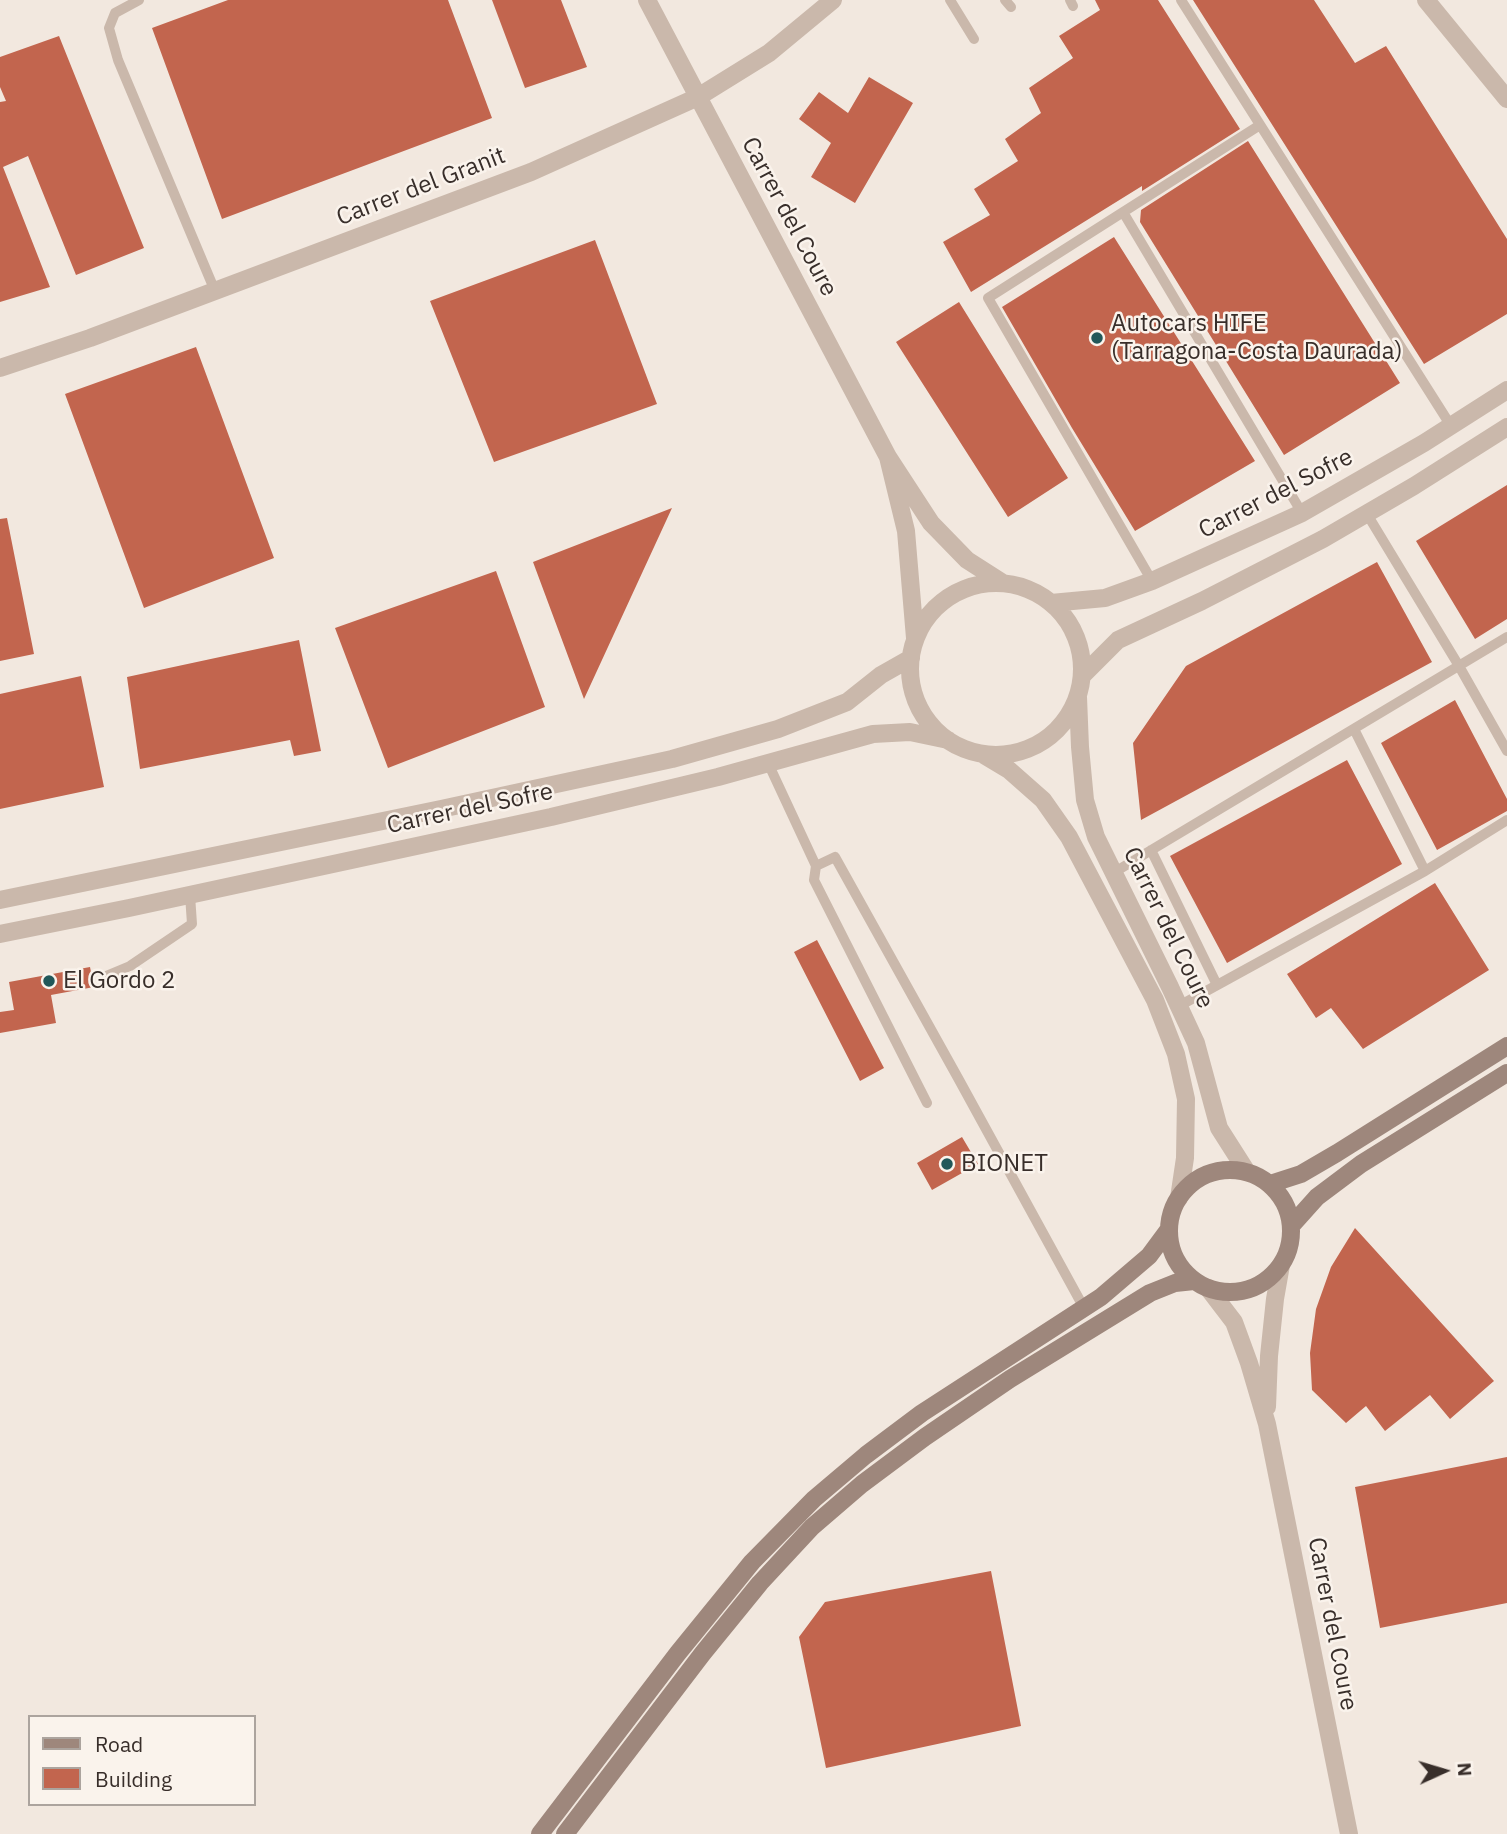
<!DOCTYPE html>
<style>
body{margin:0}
#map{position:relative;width:1507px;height:1834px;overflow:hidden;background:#f2e8df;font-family:"IBM Plex Sans",sans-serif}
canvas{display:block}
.legend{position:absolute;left:28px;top:1715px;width:228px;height:91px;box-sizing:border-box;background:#faf3ec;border:2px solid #aca49e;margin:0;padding:9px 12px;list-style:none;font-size:21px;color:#382e2a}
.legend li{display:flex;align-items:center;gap:14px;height:35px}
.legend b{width:35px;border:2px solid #aca49e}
.north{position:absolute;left:1409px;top:1736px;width:70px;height:70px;-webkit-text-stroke:5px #faf3ec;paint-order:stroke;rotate:86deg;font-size:19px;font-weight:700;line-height:28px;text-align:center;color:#382e2a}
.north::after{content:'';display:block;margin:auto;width:24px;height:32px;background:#382e2a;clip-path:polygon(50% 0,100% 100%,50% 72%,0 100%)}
</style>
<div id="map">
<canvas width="1507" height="1834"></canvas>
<ul class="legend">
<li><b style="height:9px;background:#9e877c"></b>Road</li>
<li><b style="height:19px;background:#c2654e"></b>Building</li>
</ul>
<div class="north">N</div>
</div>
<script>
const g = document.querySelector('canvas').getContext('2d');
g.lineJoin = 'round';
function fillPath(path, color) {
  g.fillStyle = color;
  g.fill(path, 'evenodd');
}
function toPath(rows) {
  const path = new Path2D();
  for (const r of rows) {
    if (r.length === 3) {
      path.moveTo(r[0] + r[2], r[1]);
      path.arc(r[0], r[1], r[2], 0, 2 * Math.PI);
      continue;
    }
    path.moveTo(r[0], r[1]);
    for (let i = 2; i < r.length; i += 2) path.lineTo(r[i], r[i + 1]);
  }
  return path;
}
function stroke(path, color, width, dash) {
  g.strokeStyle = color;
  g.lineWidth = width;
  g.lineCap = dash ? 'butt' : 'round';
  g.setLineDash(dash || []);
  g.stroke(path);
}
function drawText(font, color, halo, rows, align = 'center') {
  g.font = font + ' "IBM Plex Sans",sans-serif';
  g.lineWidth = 5;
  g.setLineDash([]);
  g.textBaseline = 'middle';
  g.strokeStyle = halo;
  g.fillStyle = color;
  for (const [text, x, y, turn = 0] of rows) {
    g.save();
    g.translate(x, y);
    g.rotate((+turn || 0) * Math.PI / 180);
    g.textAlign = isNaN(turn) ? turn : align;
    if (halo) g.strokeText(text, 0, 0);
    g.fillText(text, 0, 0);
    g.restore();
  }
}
fillPath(toPath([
 [228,0,448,0,492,118,222,219,152,28],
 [492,0,561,0,587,67,525,88],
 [1095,0,1158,0,1240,129,1142,191,1142,186,971,292,943,242,990,215,974,189,1018,161,1005,139,1041,113,1029,88,1073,58,1059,36,1100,10],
 [1193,0,1314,0,1355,63,1386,46,1507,239,1507,314,1424,364],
 [59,36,144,248,76,275,28,156,3,167,50,287,0,302,0,102,6,101,0,87,0,57],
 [869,77,913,103,855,203,811,177,831,143,799,119,819,92,848,113],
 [1248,141,1400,383,1284,455,1140,222,1141,210],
 [1114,237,1255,461,1135,531,1072,428,1002,307],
 [595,240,657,404,494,462,430,301],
 [959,302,1068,478,1008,517,896,342],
 [196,347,274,558,144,608,65,394],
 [1507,485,1507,619,1475,639,1416,541],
 [672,508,584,699,533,562],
 [7,518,34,654,0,661,0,519],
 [1377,562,1432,662,1141,820,1133,743,1186,666],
 [496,571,545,707,388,768,335,628],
 [299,640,321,751,294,756,290,740,140,769,127,677],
 [81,676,104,787,0,809,0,694],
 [1455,700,1507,799,1507,811,1437,850,1381,743],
 [1347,760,1402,864,1227,963,1170,856],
 [1435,883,1489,970,1363,1049,1331,1008,1316,1018,1287,974],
 [817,940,884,1068,860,1081,794,952],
 [90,967,94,987,51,995,56,1023,0,1033,0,1012,14,1010,9,982],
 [962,1137,978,1164,932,1190,917,1163],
 [1355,1228,1494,1381,1450,1419,1430,1395,1385,1431,1366,1406,1346,1423,1312,1390,1310,1353,1316,1309,1331,1267],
 [1507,1457,1507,1603,1380,1628,1355,1487],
 [991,1571,1021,1726,826,1768,799,1637,825,1602]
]), '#c2654e');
stroke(toPath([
 [139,0,115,13,109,28,118,60,215,291],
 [950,0,974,39],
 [1005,0,1011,7],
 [1070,0,1073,6],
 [1181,0,1451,426],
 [1123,212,1302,513],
 [1367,514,1459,666,1507,751],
 [1152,581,988,298,1260,125],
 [1354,729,1425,871],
 [768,763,816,866,814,880,927,1103],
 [1151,850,1217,985],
 [816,866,835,857,958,1078,1084,1308],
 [1113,873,1507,637],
 [106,976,130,966,192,924,190,895],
 [1179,1006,1425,871,1507,820]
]), '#cab8ab', 10);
stroke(toPath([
 [647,0,888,457],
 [1426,0,1507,99],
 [0,368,90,338,531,172,698,97,769,53,833,0],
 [996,669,86],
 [1051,603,1105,598,1152,581,1302,513,1424,443,1507,390],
 [915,638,906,531,888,457,931,523,967,560,1003,583],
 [1082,676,1118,640,1202,601,1323,539,1414,486,1507,427],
 [1078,697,1080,747,1085,800,1096,837,1170,987,1196,1043,1219,1128,1247,1172],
 [984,755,1009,770,1043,800,1069,837,1155,1000,1176,1054,1186,1099,1185,1158,1179,1198],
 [0,900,441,809,672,759,778,729,847,702,881,675,911,658],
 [0,934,129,908,551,817,718,777,873,734,910,732,948,740]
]), '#cab8ab', 18);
stroke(toPath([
 [1208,1288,1234,1322,1249,1363,1267,1424,1349,1834],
 [1267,1407,1269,1356,1275,1299,1281,1265]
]), '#cab8ab', 18);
stroke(toPath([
 [1230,1231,61],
 [1270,1184,1301,1174,1337,1153,1507,1046],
 [1291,1226,1317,1197,1361,1164,1507,1073],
 [540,1834,678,1653,752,1562,814,1499,866,1455,922,1413,1101,1297,1149,1256,1169,1229],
 [565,1834,703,1653,760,1583,812,1527,862,1484,925,1437,1010,1379,1150,1293,1175,1283,1194,1281]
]), '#9e877c', 18);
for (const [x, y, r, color] of [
 [1097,338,7,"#215759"],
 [49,981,7,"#215759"],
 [947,1164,7,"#215759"]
]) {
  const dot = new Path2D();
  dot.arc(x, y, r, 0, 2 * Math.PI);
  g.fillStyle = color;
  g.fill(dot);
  stroke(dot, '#faf3ec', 2.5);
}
drawText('24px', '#382e2a', '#faf3ec', [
 ["Carrer del Granit",421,187,-21],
 ["Carrer del Coure",789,217,62],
 ["Carrer del Sofre",1276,494,-27],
 ["Carrer del Sofre",470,809,-12],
 ["Carrer del Coure",1168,928,64],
 ["Carrer del Coure",1332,1624,79]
]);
drawText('24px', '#382e2a', '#faf3ec', [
 ["Autocars HIFE",1111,324],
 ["(Tarragona-Costa Daurada)",1111,352],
 ["El Gordo 2",63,981],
 ["BIONET",961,1164]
], 'left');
</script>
